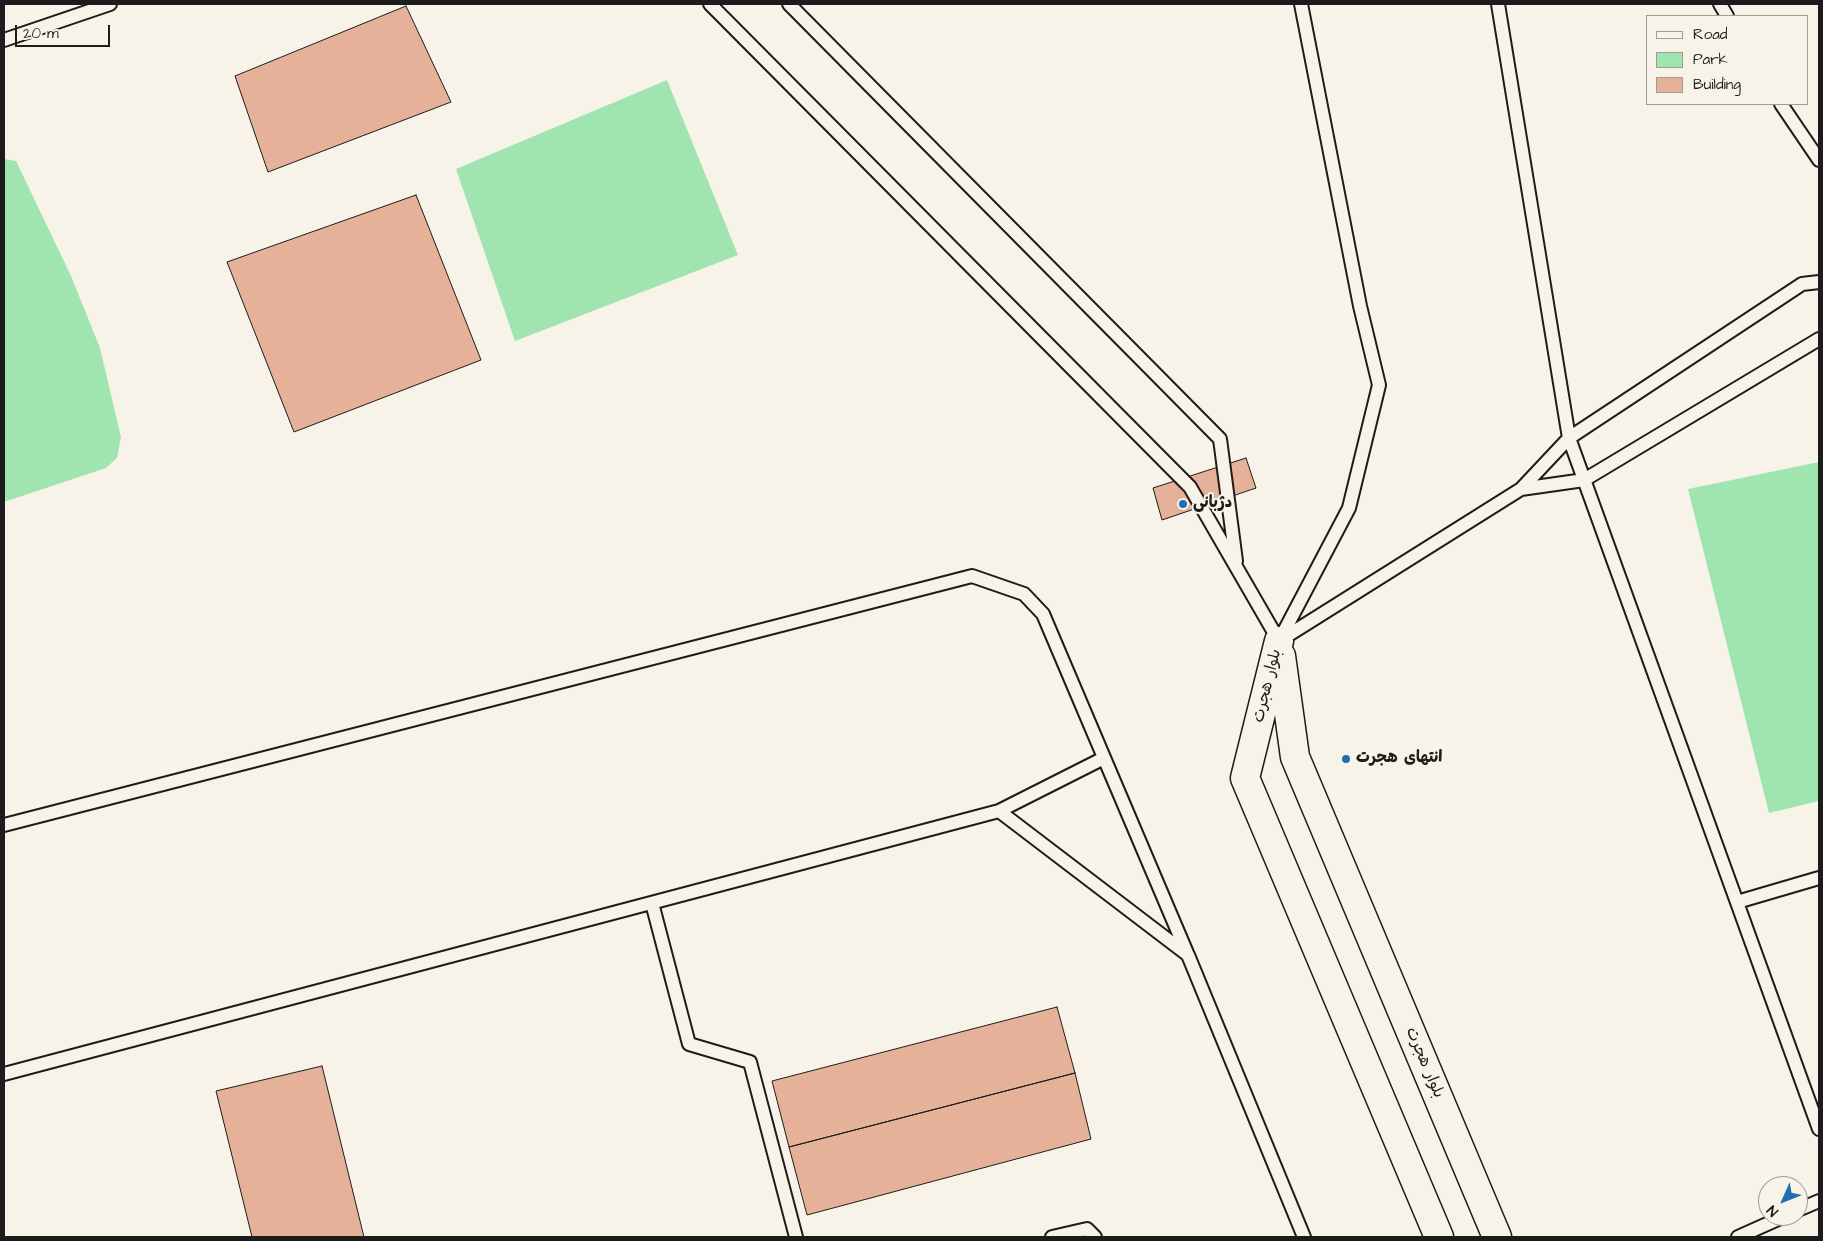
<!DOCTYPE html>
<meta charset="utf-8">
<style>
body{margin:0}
#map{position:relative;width:1823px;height:1241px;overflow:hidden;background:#f7f3e8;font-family:"Architects Daughter",sans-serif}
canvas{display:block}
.frame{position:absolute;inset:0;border:5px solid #1c1c1c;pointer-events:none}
.legend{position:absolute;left:1646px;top:15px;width:162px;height:90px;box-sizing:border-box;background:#f7f3e8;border:1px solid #9f9d96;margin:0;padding:6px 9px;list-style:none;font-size:15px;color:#1c1c1c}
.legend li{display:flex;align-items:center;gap:10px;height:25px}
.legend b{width:25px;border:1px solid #9f9d96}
.north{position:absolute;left:1758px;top:1176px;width:50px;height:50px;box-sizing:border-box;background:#f7f3e8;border:1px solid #9f9d96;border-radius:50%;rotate:226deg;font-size:14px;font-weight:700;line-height:20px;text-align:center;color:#1c1c1c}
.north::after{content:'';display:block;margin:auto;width:18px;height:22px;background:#1f6fb2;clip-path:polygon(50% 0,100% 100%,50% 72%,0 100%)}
.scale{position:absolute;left:15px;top:25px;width:95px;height:22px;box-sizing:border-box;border:2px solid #1c1c1c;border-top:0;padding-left:6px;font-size:15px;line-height:18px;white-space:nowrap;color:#1c1c1c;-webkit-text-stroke:4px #f7f3e8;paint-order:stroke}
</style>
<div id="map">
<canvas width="1823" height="1241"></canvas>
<div class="frame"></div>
<ul class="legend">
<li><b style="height:6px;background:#f7f3e8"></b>Road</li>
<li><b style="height:14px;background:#a0e5b0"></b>Park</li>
<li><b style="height:14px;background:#e5b198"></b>Building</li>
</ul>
<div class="north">N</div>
<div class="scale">20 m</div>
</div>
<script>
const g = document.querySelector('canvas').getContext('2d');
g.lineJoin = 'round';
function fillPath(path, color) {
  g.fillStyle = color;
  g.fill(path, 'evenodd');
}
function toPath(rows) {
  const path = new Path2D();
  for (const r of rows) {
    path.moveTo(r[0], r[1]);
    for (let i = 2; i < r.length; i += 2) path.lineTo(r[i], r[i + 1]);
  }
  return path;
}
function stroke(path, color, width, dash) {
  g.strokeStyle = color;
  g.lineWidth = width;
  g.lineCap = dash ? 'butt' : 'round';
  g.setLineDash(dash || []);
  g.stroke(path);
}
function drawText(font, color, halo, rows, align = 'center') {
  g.font = font + ' "Architects Daughter","Playpen Sans Arabic",sans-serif';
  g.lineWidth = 4;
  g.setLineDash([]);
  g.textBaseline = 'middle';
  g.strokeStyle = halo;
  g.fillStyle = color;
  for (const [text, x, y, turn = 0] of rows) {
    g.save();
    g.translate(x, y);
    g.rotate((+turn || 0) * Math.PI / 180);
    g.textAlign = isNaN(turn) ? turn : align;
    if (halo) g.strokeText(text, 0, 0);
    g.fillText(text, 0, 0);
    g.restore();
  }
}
fillPath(toPath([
 [667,80,738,255,515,341,456,169],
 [4,159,16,161,71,276,100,348,121,437,117,458,106,468,4,502],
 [1819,462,1819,801,1769,813,1688,489]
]), '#a0e5b0');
const building = toPath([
 [406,6,451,102,268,172,235,76,406,6],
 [416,195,481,360,294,432,227,262,416,195],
 [1246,458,1256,488,1162,520,1153,488,1246,458],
 [1057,1007,1075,1073,789,1147,772,1081,1057,1007],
 [322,1066,364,1237,252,1237,216,1091,322,1066],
 [1075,1073,1091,1139,807,1215,789,1147,1075,1073]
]);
fillPath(building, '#e5b198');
stroke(building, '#1c1c1c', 1);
const service = toPath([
 [710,4,1190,487,1279,641],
 [789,4,1220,439,1236,561],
 [1498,4,1569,438,1819,1129],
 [1720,4,1727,16],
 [4,40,110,4],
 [1781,104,1819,160],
 [1521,489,1584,480,1819,339],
 [1279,641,1349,508,1379,385,1360,306,1301,4],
 [1279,641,1521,489,1569,438,1802,284,1819,282],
 [999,811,1104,758],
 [4,825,972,576,1024,594,1043,614,1187,953],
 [1737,902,1819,878],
 [652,903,689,1044,750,1062,796,1237],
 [4,1074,999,811,1188,955,1304,1237],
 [1798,1210,1819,1201],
 [1052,1237,1087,1229,1095,1237],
 [1738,1237,1785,1216]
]);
const secondary = toPath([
 [1279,641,1245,778,1439,1237],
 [1281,656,1295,757,1497,1237]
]);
stroke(service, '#1c1c1c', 16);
stroke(secondary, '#1c1c1c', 31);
stroke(service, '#f7f3e8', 12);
stroke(secondary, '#f7f3e8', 28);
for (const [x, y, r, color] of [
 [1183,504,5,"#1f6fb2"],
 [1346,759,5,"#1f6fb2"]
]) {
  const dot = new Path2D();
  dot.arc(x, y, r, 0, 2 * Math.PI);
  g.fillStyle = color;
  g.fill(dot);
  stroke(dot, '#f7f3e8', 2);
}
drawText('bold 16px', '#1c1c1c', '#f7f3e8', [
 ["دژبانی",1193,504],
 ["انتهای هجرت",1356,759]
], 'left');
drawText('16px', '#1c1c1c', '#f7f3e8', [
 ["بلوار هجرت",1268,686,-76],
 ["بلوار هجرت",1424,1063,67]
]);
</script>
